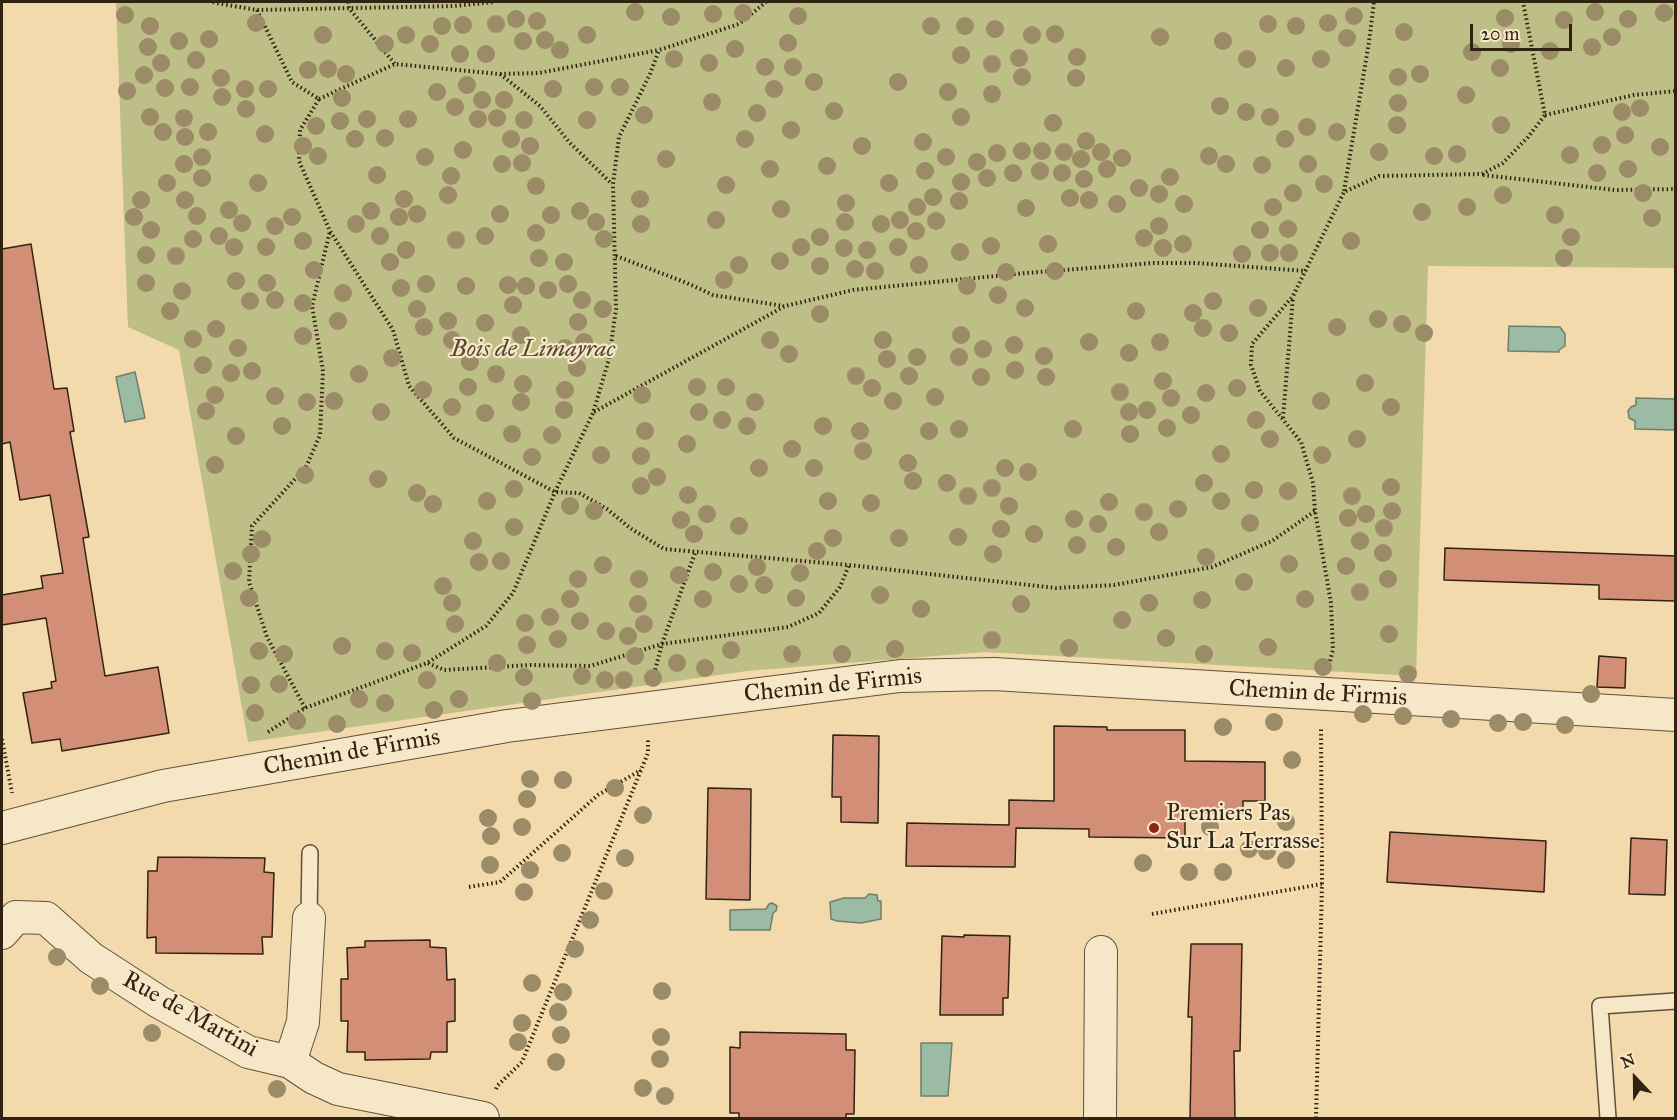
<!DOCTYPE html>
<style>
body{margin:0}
#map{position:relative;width:1677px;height:1120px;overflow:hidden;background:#f2daac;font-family:"IM FELL Great Primer",serif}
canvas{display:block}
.frame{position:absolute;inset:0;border:3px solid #302312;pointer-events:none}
.north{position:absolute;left:1605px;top:1048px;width:60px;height:60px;-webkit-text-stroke:4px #f7e7c9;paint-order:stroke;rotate:338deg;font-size:16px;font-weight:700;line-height:24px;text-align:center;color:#302312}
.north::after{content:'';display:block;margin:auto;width:21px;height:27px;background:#302312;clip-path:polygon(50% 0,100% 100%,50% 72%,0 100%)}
.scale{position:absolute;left:1470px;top:24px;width:102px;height:27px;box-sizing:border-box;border:3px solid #302312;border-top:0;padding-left:8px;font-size:18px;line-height:21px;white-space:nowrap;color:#302312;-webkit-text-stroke:4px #f7e7c9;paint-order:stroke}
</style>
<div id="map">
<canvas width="1677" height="1120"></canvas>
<div class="frame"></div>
<div class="north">N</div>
<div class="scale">20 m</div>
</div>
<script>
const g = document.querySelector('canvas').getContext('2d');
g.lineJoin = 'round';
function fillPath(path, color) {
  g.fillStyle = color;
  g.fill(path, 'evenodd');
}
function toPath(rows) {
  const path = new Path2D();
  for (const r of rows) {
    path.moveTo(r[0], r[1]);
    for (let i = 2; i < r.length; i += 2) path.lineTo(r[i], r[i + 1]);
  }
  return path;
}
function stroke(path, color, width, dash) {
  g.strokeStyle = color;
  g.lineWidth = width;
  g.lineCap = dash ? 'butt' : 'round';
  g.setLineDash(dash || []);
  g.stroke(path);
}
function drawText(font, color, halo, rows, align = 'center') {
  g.font = font + ' "IM FELL Great Primer",serif';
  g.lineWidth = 4.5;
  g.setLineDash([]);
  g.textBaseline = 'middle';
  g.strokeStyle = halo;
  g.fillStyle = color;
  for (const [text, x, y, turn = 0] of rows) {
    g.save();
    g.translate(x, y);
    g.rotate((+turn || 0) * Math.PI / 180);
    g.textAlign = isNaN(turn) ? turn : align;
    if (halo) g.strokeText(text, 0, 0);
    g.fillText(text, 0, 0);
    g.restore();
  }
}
fillPath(toPath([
 [116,2,1675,2,1675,268,1428,266,1416,676,985,652,747,671,248,742,179,350,128,327]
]), '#bebe87');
const water = toPath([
 [1509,326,1560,327,1565,334,1565,346,1559,350,1559,352,1508,351,1509,326],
 [135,372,145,418,125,422,116,377,135,372],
 [1636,398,1675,399,1675,430,1635,429,1635,421,1629,418,1628,411,1631,407,1636,405,1636,398],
 [869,894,877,895,878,901,881,901,881,919,861,923,837,921,831,919,830,902,844,898,865,898,869,894],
 [772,903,777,906,776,911,773,913,770,930,730,930,730,910,766,909,769,904,772,903],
 [921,1043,952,1043,948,1096,921,1096,921,1043]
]);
fillPath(water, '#9cbba4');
stroke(water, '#717e6a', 1.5);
const building = toPath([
 [31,244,54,389,67,388,74,431,70,432,89,537,83,538,105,676,158,667,169,733,62,751,60,739,32,743,23,693,52,688,51,682,56,681,46,618,2,625,2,595,43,588,41,576,63,573,50,495,20,500,10,442,2,444,2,249,31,244],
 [1445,548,1676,556,1676,601,1599,599,1599,585,1444,580,1445,548],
 [1599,656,1626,658,1625,688,1597,687,1599,656],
 [1054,726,1107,727,1107,730,1185,730,1185,761,1265,762,1265,801,1243,801,1243,813,1185,813,1185,838,1089,837,1089,829,1016,828,1015,867,906,866,907,823,1009,825,1009,800,1054,801,1054,726],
 [833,735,879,736,878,823,841,822,841,797,832,797,833,735],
 [708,788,751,789,750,900,706,899,708,788],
 [1390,832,1546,841,1544,892,1387,882,1390,832],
 [1631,838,1667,840,1665,895,1629,894,1631,838],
 [158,857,265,858,264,872,274,873,272,937,262,937,263,954,156,953,156,937,147,938,148,871,157,871,158,857],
 [964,935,1010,936,1008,998,1003,998,1003,1015,940,1015,942,936,964,937,964,935],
 [430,940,430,947,446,948,447,980,455,979,455,1021,447,1022,447,1052,431,1052,430,1059,365,1060,365,1052,347,1052,348,1021,341,1021,341,979,348,979,347,948,365,947,365,941,430,940],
 [1191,944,1242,944,1240,1051,1234,1051,1235,1119,1190,1119,1192,1017,1188,1017,1191,944],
 [740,1032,846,1034,846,1050,855,1050,854,1114,846,1114,846,1119,739,1119,739,1113,730,1113,730,1047,740,1048,740,1032]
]);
fillPath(building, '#d28e77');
stroke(building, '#302312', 1.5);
const lane = toPath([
 [309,918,310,853],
 [1608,1118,1600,1006,1676,1001]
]);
const street = toPath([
 [2,828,163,786,507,726,900,676,994,674,1676,715],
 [2,933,16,917,46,918,91,958,159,1002,248,1052,290,1062,314,1078,338,1089,483,1118],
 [290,1062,303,1022,309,918],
 [1100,1118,1101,952]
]);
stroke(lane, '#605138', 18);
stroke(street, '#605138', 34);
stroke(toPath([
 [213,2,216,3,257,10,454,6,494,2],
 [348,2,349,8,395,64],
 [257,10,292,82,319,99,300,130,299,161,330,231,393,330,409,386,454,438,555,492,579,493,607,509,630,528,664,549,849,565,1056,588,1114,585,1212,567,1272,541,1315,511],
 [500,74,540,106,569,142,612,184],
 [319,99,395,64,499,74,539,73,659,50],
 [1545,115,1634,95,1676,91],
 [1483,175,1615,190,1676,189],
 [1344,191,1369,42,1374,2],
 [616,256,687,283,713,295,784,306],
 [594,412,785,306,853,290,1026,273,1153,263,1196,263,1306,271],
 [1283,418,1293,297],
 [1330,661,1333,650,1331,603,1315,511,1313,483,1301,442,1260,391,1251,365,1252,344,1293,296,1344,192,1379,176,1482,174,1503,163,1528,137,1545,115,1523,2],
 [428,663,444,670,531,665,590,666,662,644,788,627,819,613,840,587,849,565],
 [654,674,662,644,695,553],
 [305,708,267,637,249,582,252,526,306,467,320,435,323,371,312,306,330,231],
 [268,732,305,708,427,663,486,626,513,593,555,492,593,413,609,359,616,309,613,184,619,137,650,74,659,50,739,24,766,2],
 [2,739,12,793],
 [469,887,500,882,598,795,641,770],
 [1152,914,1322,884],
 [496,1089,497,1086,522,1062,648,753,648,740],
 [1316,1118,1322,884,1321,727]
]), '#302312', 4, [1.5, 3]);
stroke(lane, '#f7e7c9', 15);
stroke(street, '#f7e7c9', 32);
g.fillStyle = '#9b8b67';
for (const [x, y] of [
 [635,12],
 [1595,12],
 [743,13],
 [1664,13],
 [713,14],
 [125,15],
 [798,16],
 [1354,16],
 [671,17],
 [1505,18],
 [516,19],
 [1628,19],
 [1564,20],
 [537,21],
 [256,23],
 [1328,23],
 [496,24],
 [1268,24],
 [463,25],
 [150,26],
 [442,26],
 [931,26],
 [965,26],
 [1296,26],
 [995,29],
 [1404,32],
 [1055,34],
 [323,35],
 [406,35],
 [587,35],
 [1032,35],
 [1160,37],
 [1612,37],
 [1347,38],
 [209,39],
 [545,40],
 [179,41],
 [523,41],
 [1223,41],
 [788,43],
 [385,44],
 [430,44],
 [1511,44],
 [148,47],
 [1592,47],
 [735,49],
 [560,50],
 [1550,51],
 [1472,52],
 [460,54],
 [486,54],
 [961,55],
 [1077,57],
 [1019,58],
 [674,59],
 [1247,59],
 [1321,59],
 [196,60],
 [161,63],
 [709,63],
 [992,64],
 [765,67],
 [793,67],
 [1286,68],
 [1500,68],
 [328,69],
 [308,70],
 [346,74],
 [1420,74],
 [144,75],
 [1022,77],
 [1398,77],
 [221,78],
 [1076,78],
 [814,82],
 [898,82],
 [467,85],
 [190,87],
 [594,87],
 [620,87],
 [165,88],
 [245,89],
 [268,89],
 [553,89],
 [774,89],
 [127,91],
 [437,92],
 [948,92],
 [992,94],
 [1466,95],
 [222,97],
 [342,98],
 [482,100],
 [504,100],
 [712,102],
 [1398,103],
 [1220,106],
 [455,107],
 [1640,108],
 [246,109],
 [834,111],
 [1246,112],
 [1622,112],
 [757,113],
 [644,115],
 [150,117],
 [961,117],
 [1270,117],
 [184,118],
 [497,118],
 [367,119],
 [408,119],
 [478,119],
 [524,120],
 [587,120],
 [340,121],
 [1053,123],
 [1397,125],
 [1501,125],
 [316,126],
 [1307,127],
 [791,130],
 [163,132],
 [208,132],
 [1337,132],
 [265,134],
 [1625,135],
 [185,137],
 [385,138],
 [355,139],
 [511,139],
 [745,139],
 [1285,139],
 [1086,141],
 [923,142],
 [1602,145],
 [303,146],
 [530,146],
 [862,146],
 [1660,147],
 [463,150],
 [1022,151],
 [1042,151],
 [1064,152],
 [1101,152],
 [1379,152],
 [997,153],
 [1457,154],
 [1570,155],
 [318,156],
 [1209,156],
 [1434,156],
 [202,157],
 [425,157],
 [946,157],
 [1122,158],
 [666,159],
 [1081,159],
 [977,162],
 [522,163],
 [184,164],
 [502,164],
 [1226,164],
 [1308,164],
 [1262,165],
 [827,166],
 [770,169],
 [1107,169],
 [1628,169],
 [925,171],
 [1040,171],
 [1013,173],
 [1062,173],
 [1597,173],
 [377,175],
 [451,176],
 [1170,177],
 [202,178],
 [987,178],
 [1084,179],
 [961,182],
 [167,183],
 [258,183],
 [889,183],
 [1324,184],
 [726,185],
 [536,186],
 [1139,188],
 [1293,193],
 [1643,193],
 [1159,194],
 [448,195],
 [1503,195],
 [933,197],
 [1070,198],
 [404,199],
 [640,199],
 [141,200],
 [185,200],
 [1089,200],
 [959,201],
 [846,203],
 [1117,204],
 [1184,204],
 [917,207],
 [1273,207],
 [1467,207],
 [1026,208],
 [781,209],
 [229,210],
 [371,211],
 [580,211],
 [1422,212],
 [417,214],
 [500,214],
 [551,215],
 [1555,215],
 [197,216],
 [134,217],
 [292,217],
 [399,217],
 [1652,218],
 [716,220],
 [900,220],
 [936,221],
 [596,222],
 [845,222],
 [242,223],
 [356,224],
 [641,224],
 [881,224],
 [275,226],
 [1159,226],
 [1288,229],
 [151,230],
 [1260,230],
 [916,231],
 [536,233],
 [219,236],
 [380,236],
 [485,236],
 [820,237],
 [1571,237],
 [1144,238],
 [193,239],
 [604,239],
 [456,240],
 [303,241],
 [1351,241],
 [1048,244],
 [1183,244],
 [991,246],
 [234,247],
 [266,247],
 [801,247],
 [898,247],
 [844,248],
 [1163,248],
 [406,250],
 [867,250],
 [960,252],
 [1270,253],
 [1289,253],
 [1242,254],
 [146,255],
 [176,256],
 [539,258],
 [1564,258],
 [780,261],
 [390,262],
 [564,262],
 [739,265],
 [919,265],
 [820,266],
 [855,269],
 [314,270],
 [875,271],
 [1055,271],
 [1006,272],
 [724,280],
 [236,281],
 [146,283],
 [267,283],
 [426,284],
 [568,284],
 [508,285],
 [466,286],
 [526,286],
 [967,286],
 [401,288],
 [548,290],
 [182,291],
 [343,293],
 [998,295],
 [275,300],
 [582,300],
 [250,301],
 [1213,301],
 [303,303],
 [513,305],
 [1025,308],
 [1258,308],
 [417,309],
 [603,309],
 [170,311],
 [1136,311],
 [1193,313],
 [820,314],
 [1378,319],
 [338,321],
 [448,321],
 [578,322],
 [485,323],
 [1402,324],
 [424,327],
 [1337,327],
 [1203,328],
 [216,329],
 [1229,333],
 [1424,333],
 [521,335],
 [961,335],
 [303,336],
 [193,339],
 [452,340],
 [770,340],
 [883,340],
 [584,342],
 [1089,342],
 [1160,342],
 [1014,345],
 [238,348],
 [565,348],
 [983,349],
 [1129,353],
 [789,354],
 [1044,356],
 [917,357],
 [959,357],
 [392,358],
 [887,359],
 [470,362],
 [203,365],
 [577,368],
 [1015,370],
 [252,371],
 [231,373],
 [359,374],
 [496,374],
 [856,376],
 [909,376],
 [981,377],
 [1046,377],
 [1163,381],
 [1365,383],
 [523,384],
 [468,387],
 [697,387],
 [726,387],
 [872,388],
 [1237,388],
 [423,390],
 [565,390],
 [1120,392],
 [1206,393],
 [215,395],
 [642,395],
 [275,396],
 [935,397],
 [1171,398],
 [334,401],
 [893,401],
 [1321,401],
 [307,402],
 [521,402],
 [755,402],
 [452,407],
 [1391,407],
 [564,410],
 [1147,410],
 [206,411],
 [381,412],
 [699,412],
 [1129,412],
 [485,413],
 [1191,415],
 [722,420],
 [1256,420],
 [282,426],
 [747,426],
 [823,426],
 [1167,428],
 [959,429],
 [1073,429],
 [645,431],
 [860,431],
 [929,431],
 [512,434],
 [1130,434],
 [552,435],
 [236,436],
 [1270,439],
 [1357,439],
 [687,444],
 [792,449],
 [863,451],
 [1221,454],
 [601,455],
 [1322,455],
 [641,456],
 [532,457],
 [908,463],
 [215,465],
 [759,468],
 [814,468],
 [1005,468],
 [1028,472],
 [305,475],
 [657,477],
 [378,479],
 [913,481],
 [947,483],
 [1204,483],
 [641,486],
 [1391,487],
 [992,488],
 [514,489],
 [1254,490],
 [1288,491],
 [417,493],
 [688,495],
 [968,496],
 [1352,496],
 [487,501],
 [828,501],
 [1221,501],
 [1109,502],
 [871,503],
 [433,504],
 [570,506],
 [1009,506],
 [1178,509],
 [594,511],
 [1392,511],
 [1144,512],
 [707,514],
 [1366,514],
 [1348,518],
 [1074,519],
 [681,520],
 [1250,523],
 [1098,524],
 [739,526],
 [514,527],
 [1384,528],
 [1001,529],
 [1159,532],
 [694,534],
 [1034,534],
 [958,537],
 [833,538],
 [899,538],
 [262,539],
 [473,541],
 [1360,541],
 [1077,545],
 [1116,547],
 [817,551],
 [1383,553],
 [251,554],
 [993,554],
 [1206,557],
 [501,561],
 [479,562],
 [1289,564],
 [603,565],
 [1346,566],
 [757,567],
 [233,571],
 [713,572],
 [800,573],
 [679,575],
 [578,579],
 [639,579],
 [1388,579],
 [1244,582],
 [739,584],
 [764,585],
 [443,586],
 [1360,592],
 [880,595],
 [249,598],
 [796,598],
 [570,599],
 [703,599],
 [1305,599],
 [1202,600],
 [452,603],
 [1149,603],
 [638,604],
 [1021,604],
 [921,609],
 [550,617],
 [1122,620],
 [580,621],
 [525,623],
 [455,624],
 [644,624],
 [606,631],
 [1389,634],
 [628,636],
 [1166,638],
 [558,639],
 [992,640],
 [527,645],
 [342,646],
 [1268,647],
 [1069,648],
 [895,649],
 [731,650],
 [259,651],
 [385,651],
 [412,653],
 [284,654],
 [792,654],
 [842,654],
 [1204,654],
 [635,656],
 [497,663],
 [677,663],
 [1323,667],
 [705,668],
 [1408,674],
 [582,676],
 [524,677],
 [653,678],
 [427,680],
 [605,680],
 [624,680],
 [279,684],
 [251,685],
 [1591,694],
 [359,699],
 [459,699],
 [532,701],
 [385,703],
 [434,710],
 [255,713],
 [1363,714],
 [1403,716],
 [1451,719],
 [297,721],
 [1274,722],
 [1523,722],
 [1498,723],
 [337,724],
 [1565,725],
 [1223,727],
 [1292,760],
 [530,779],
 [563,780],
 [615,788],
 [527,799],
 [643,815],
 [488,818],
 [1286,822],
 [522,827],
 [1210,827],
 [491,836],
 [1249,849],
 [1267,851],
 [562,853],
 [625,858],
 [1286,860],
 [1143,863],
 [490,865],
 [530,870],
 [1189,872],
 [1223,872],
 [604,891],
 [524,892],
 [590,920],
 [575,949],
 [57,957],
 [532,983],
 [100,986],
 [662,991],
 [563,992],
 [558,1012],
 [522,1023],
 [152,1033],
 [561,1035],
 [661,1037],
 [518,1042],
 [660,1059],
 [556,1062],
 [643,1088],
 [277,1089],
 [665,1096]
]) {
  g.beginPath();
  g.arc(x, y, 9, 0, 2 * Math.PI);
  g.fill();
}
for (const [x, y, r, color] of [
 [1154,828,6,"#8f2418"]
]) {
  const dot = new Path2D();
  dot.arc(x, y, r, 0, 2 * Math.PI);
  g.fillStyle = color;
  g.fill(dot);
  stroke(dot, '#f7e7c9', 2);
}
drawText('italic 24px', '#544a2f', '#f7e7c9', [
 ["Bois de Limayrac",533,350]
]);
drawText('24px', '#302312', '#f7e7c9', [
 ["Chemin de Firmis",833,686,-6],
 ["Chemin de Firmis",1318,694,3],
 ["Chemin de Firmis",352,753,-10],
 ["Rue de Martini",190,1015,29]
]);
drawText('24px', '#302312', '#f7e7c9', [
 ["Premiers Pas",1166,814],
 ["Sur La Terrasse",1166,842]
], 'left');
</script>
